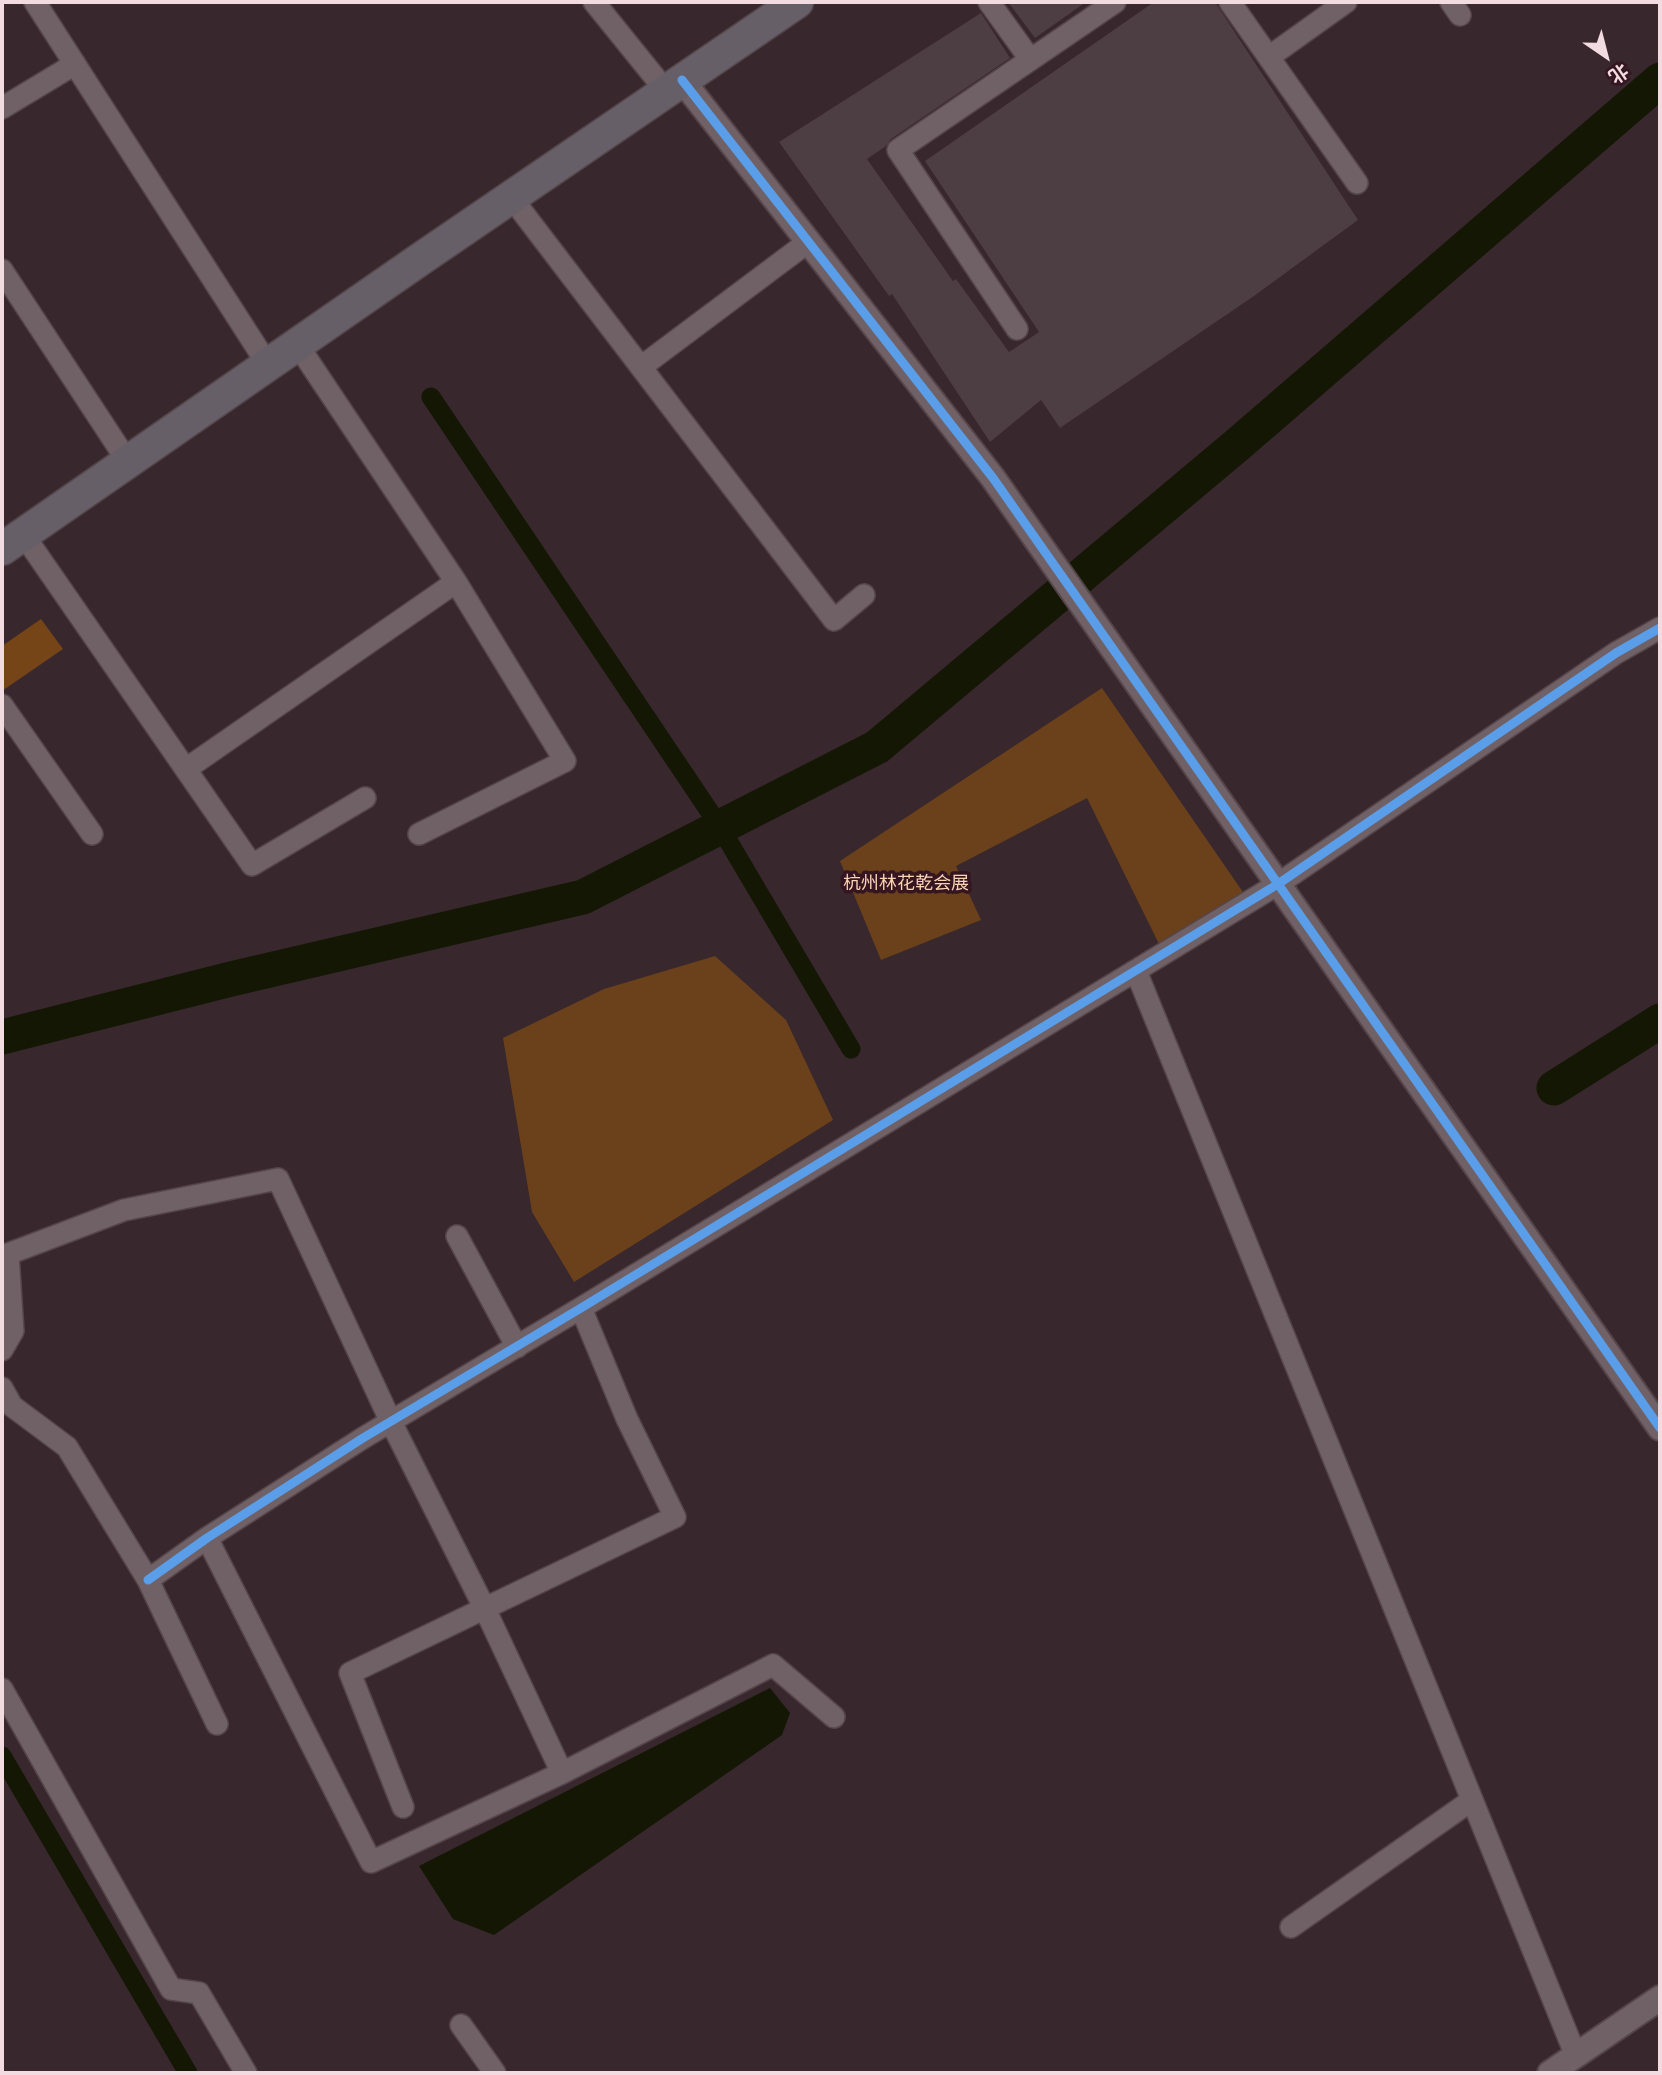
<!DOCTYPE html>
<meta charset="utf-8">
<style>
body{margin:0}
#map{position:relative;width:1662px;height:2075px;overflow:hidden;background:#38272c;font-family:Signika,"Noto Sans SC",sans-serif}
canvas{display:block}
.frame{position:absolute;inset:0;border:4px solid #f2dbe1;pointer-events:none}
.north{position:absolute;left:1571px;top:21px;width:70px;height:70px;-webkit-text-stroke:5px #351520;paint-order:stroke;rotate:145deg;font-size:19px;font-weight:700;line-height:28px;text-align:center;color:#f2dbe1}
.north::after{content:'';display:block;margin:auto;width:24px;height:32px;background:#f2dbe1;clip-path:polygon(50% 0,100% 100%,50% 72%,0 100%)}
</style>
<div id="map">
<canvas width="1662" height="2075"></canvas>
<div class="frame"></div>
<div class="north">北</div>
</div>
<script>
const g = document.querySelector('canvas').getContext('2d');
g.lineJoin = 'round';
function fillPath(path, color) {
  g.fillStyle = color;
  g.fill(path, 'evenodd');
}
function toPath(rows) {
  const path = new Path2D();
  for (const r of rows) {
    path.moveTo(r[0], r[1]);
    for (let i = 2; i < r.length; i += 2) path.lineTo(r[i], r[i + 1]);
  }
  return path;
}
function stroke(path, color, width, dash) {
  g.strokeStyle = color;
  g.lineWidth = width;
  g.lineCap = dash ? 'butt' : 'round';
  g.setLineDash(dash || []);
  g.stroke(path);
}
function drawText(font, color, halo, rows, align = 'center') {
  g.font = font + ' Signika,"Noto Sans SC",sans-serif';
  g.lineWidth = 7;
  g.setLineDash([]);
  g.textBaseline = 'middle';
  g.strokeStyle = halo;
  g.fillStyle = color;
  for (const [text, x, y, turn = 0] of rows) {
    g.save();
    g.translate(x, y);
    g.rotate((+turn || 0) * Math.PI / 180);
    g.textAlign = isNaN(turn) ? turn : align;
    if (halo) g.strokeText(text, 0, 0);
    g.fillText(text, 0, 0);
    g.restore();
  }
}
fillPath(toPath([
 [1102,688,1245,895,1159,944,1087,798,956,866,981,920,881,960,840,861],
 [715,956,786,1020,833,1120,574,1282,532,1212,503,1038,604,989]
]), '#6b411b');
fillPath(toPath([
 [41,619,63,649,2,691,2,646]
]), '#754518');
fillPath(toPath([
 [770,1688,790,1713,782,1735,494,1935,453,1919,419,1866]
]), '#131704');
stroke(toPath([
 [431,397,720,827,851,1049],
 [2,1756,188,2073]
]), '#131704', 19);
stroke(toPath([
 [2,1037,231,979,583,897,877,747,1236,446,1660,80],
 [1554,1088,1660,1021]
]), '#131704', 35);
fillPath(toPath([
 [1008,2,1086,2,1035,38],
 [1154,2,1215,2,1358,220,1254,296,1060,428,1041,400,990,442,892,294,889,296,779,142,981,13,1010,58,891,139,886,146,867,159,953,281,956,279,1009,352,1039,332,925,161]
]), '#4c3e42');
const minor = toPath([
 [35,2,268,365],
 [594,2,666,91],
 [989,2,1030,59],
 [1230,2,1357,183],
 [1451,2,1460,15],
 [1269,57,1346,2],
 [2,108,75,64],
 [511,197,834,620,864,595],
 [2,270,128,462],
 [1017,329,898,150,1115,2],
 [641,367,808,242],
 [23,534,252,865,365,798],
 [2,705,92,834],
 [186,769,456,582,297,344],
 [419,834,565,761,456,582],
 [1136,971,1576,2056],
 [457,1236,517,1347],
 [2,1350,13,1331,8,1254,124,1210,278,1179,391,1422,485,1609,562,1773,773,1665,834,1717],
 [2,1388,12,1406,67,1447,148,1580,217,1724],
 [207,1538,371,1862,562,1773],
 [148,1580,207,1538,363,1438,581,1308,1278,884,1616,653,1660,628],
 [2,1689,171,1989,199,1993,246,2073],
 [403,1807,350,1673,675,1517,627,1419,581,1308],
 [1291,1927,1472,1800],
 [461,2025,495,2073]
]);
const tertiary = toPath([
 [682,80,993,478,1660,1428],
 [1550,2073,1660,1998]
]);
const primary = toPath([
 [2,549,422,258,797,2]
]);
stroke(minor, '#54454a', 24);
stroke(tertiary, '#54454a', 28);
stroke(primary, '#54454a', 35);
stroke(minor, '#6f6165', 21);
stroke(tertiary, '#6f6165', 24);
stroke(primary, '#675f67', 32);
stroke(toPath([
 [682,80,993,478,1660,1428],
 [148,1580,207,1538,363,1438,581,1308,1278,884,1616,653,1660,628]
]), '#5a9eea', 9);
drawText('18px', '#fad3b4', '#351520', [
 ["杭州林花乾会展",906,884]
]);
</script>
